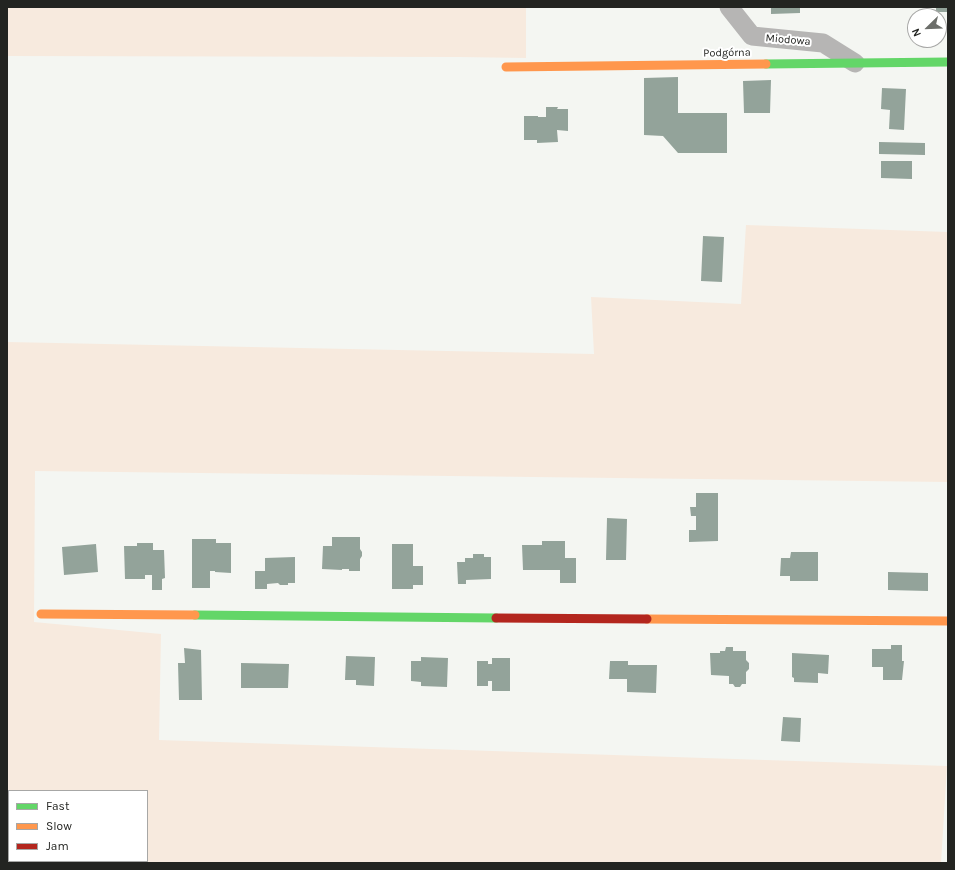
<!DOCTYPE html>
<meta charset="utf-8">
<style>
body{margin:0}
#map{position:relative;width:955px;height:870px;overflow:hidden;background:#f4f6f2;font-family:Karla,sans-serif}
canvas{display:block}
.frame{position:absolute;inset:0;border:8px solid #232421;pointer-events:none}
.legend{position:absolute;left:8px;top:790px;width:140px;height:72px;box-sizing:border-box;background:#fff;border:1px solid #a7a7a6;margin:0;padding:5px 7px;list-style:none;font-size:12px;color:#232421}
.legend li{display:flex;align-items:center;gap:8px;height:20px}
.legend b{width:20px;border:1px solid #a7a7a6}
.north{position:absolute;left:907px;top:8px;width:40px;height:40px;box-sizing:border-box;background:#fff;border:1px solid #a7a7a6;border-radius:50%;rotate:247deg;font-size:11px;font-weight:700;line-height:16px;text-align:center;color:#232421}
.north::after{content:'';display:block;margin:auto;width:14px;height:18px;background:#6c6e6a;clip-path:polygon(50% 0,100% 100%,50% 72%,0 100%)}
</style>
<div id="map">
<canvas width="955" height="870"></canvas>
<div class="frame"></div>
<ul class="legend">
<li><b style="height:5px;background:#63d668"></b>Fast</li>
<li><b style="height:5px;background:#ff974d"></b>Slow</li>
<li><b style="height:5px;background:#b3261e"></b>Jam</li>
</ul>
<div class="north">N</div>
</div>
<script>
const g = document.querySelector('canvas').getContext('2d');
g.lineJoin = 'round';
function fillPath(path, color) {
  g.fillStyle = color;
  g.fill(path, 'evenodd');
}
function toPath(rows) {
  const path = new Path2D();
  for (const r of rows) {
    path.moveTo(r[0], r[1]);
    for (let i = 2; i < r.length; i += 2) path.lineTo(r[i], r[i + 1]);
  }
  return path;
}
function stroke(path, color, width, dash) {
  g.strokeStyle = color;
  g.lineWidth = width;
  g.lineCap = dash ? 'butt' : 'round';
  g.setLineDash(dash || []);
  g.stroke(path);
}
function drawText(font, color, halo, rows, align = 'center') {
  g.font = font + ' Karla,sans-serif';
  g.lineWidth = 4;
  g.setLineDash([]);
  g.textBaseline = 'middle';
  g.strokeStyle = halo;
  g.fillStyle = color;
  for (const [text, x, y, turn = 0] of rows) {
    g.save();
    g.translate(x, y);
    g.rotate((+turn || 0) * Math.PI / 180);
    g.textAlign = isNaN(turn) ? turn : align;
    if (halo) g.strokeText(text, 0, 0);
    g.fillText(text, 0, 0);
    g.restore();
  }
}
fillPath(toPath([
 [7,7,526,7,526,58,459,57,7,56],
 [746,225,948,232,948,482,35,471,34,622,161,634,159,740,947,766,941,863,7,863,7,342,594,354,591,297,741,304],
 [9,791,147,791,147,861,9,861]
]), '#f7eade');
fillPath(toPath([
 [771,7,800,7,800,13,771,14],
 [936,7,948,7,948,12,936,12],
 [678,77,678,113,727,113,727,153,678,153,663,136,644,135,644,78],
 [771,80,770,113,744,113,743,81],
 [882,88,906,89,904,130,889,129,890,110,881,109],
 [546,107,558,107,557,109,568,109,568,131,557,130,558,142,537,143,537,140,524,140,524,116,538,116,538,117,546,117],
 [879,142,925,143,925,155,879,154],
 [881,161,912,161,912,179,881,178],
 [703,236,724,237,722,282,701,281],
 [696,493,718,493,718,541,689,542,689,530,696,530,696,516,691,516,690,507,696,507],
 [607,518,627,519,626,560,606,560],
 [332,537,360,537,360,549,362,552,362,556,360,559,360,571,349,571,349,569,342,569,342,570,322,569,323,546,332,546],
 [192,539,216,539,216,543,231,543,231,573,215,572,215,571,210,571,210,588,192,588],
 [542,541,565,541,565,558,576,558,576,583,560,583,560,570,523,570,522,545,542,545],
 [137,543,153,543,153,550,164,550,165,578,162,579,162,590,152,590,152,575,145,575,145,579,125,579,124,546,137,546],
 [96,544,98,572,64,575,62,547],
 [392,544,413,544,413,566,423,566,423,585,413,585,413,589,392,589],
 [791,552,818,552,818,581,790,581,790,576,780,576,781,558,790,558],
 [473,554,484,554,484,557,491,557,491,579,466,580,466,584,458,584,457,562,465,562,465,558,473,558],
 [295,557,295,583,288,583,288,585,280,585,278,583,267,584,267,589,255,589,255,571,265,571,265,558],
 [888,572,928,573,928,591,888,590],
 [891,645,902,645,902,661,904,661,902,680,883,680,883,667,872,667,872,649,891,649],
 [726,647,733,647,733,651,746,651,746,660,749,663,749,669,746,672,746,684,742,684,740,687,735,687,733,684,729,684,729,676,711,675,710,653,720,653,720,651,725,651],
 [184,648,201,650,202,700,179,700,178,663,185,663],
 [792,653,829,655,828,674,818,673,818,683,794,682,794,678,792,677],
 [346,656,375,657,374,686,356,685,356,680,345,680],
 [421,657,448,658,447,687,421,686,421,682,411,681,411,661,421,661],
 [492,658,510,658,510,691,492,691,492,681,488,681,488,686,477,686,477,661,488,661,488,664,492,664],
 [610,661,628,661,628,665,657,665,656,693,627,692,627,679,609,679],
 [241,663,289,664,288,688,241,688],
 [783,717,801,718,800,742,781,741]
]), '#93a39a');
stroke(toPath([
 [729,7,752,36,823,43,855,63]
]), '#b6b5b4', 19);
stroke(toPath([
 [766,64,948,62],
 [195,615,496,618]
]), '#63d668', 9);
stroke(toPath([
 [506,67,766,64],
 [41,614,195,615],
 [647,619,948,621]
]), '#ff974d', 9);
stroke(toPath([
 [496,618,647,619]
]), '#b3261e', 9);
drawText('11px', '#232421', '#fff', [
 ["Miodowa",788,40,5],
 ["Podgórna",727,53,-1]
]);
</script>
